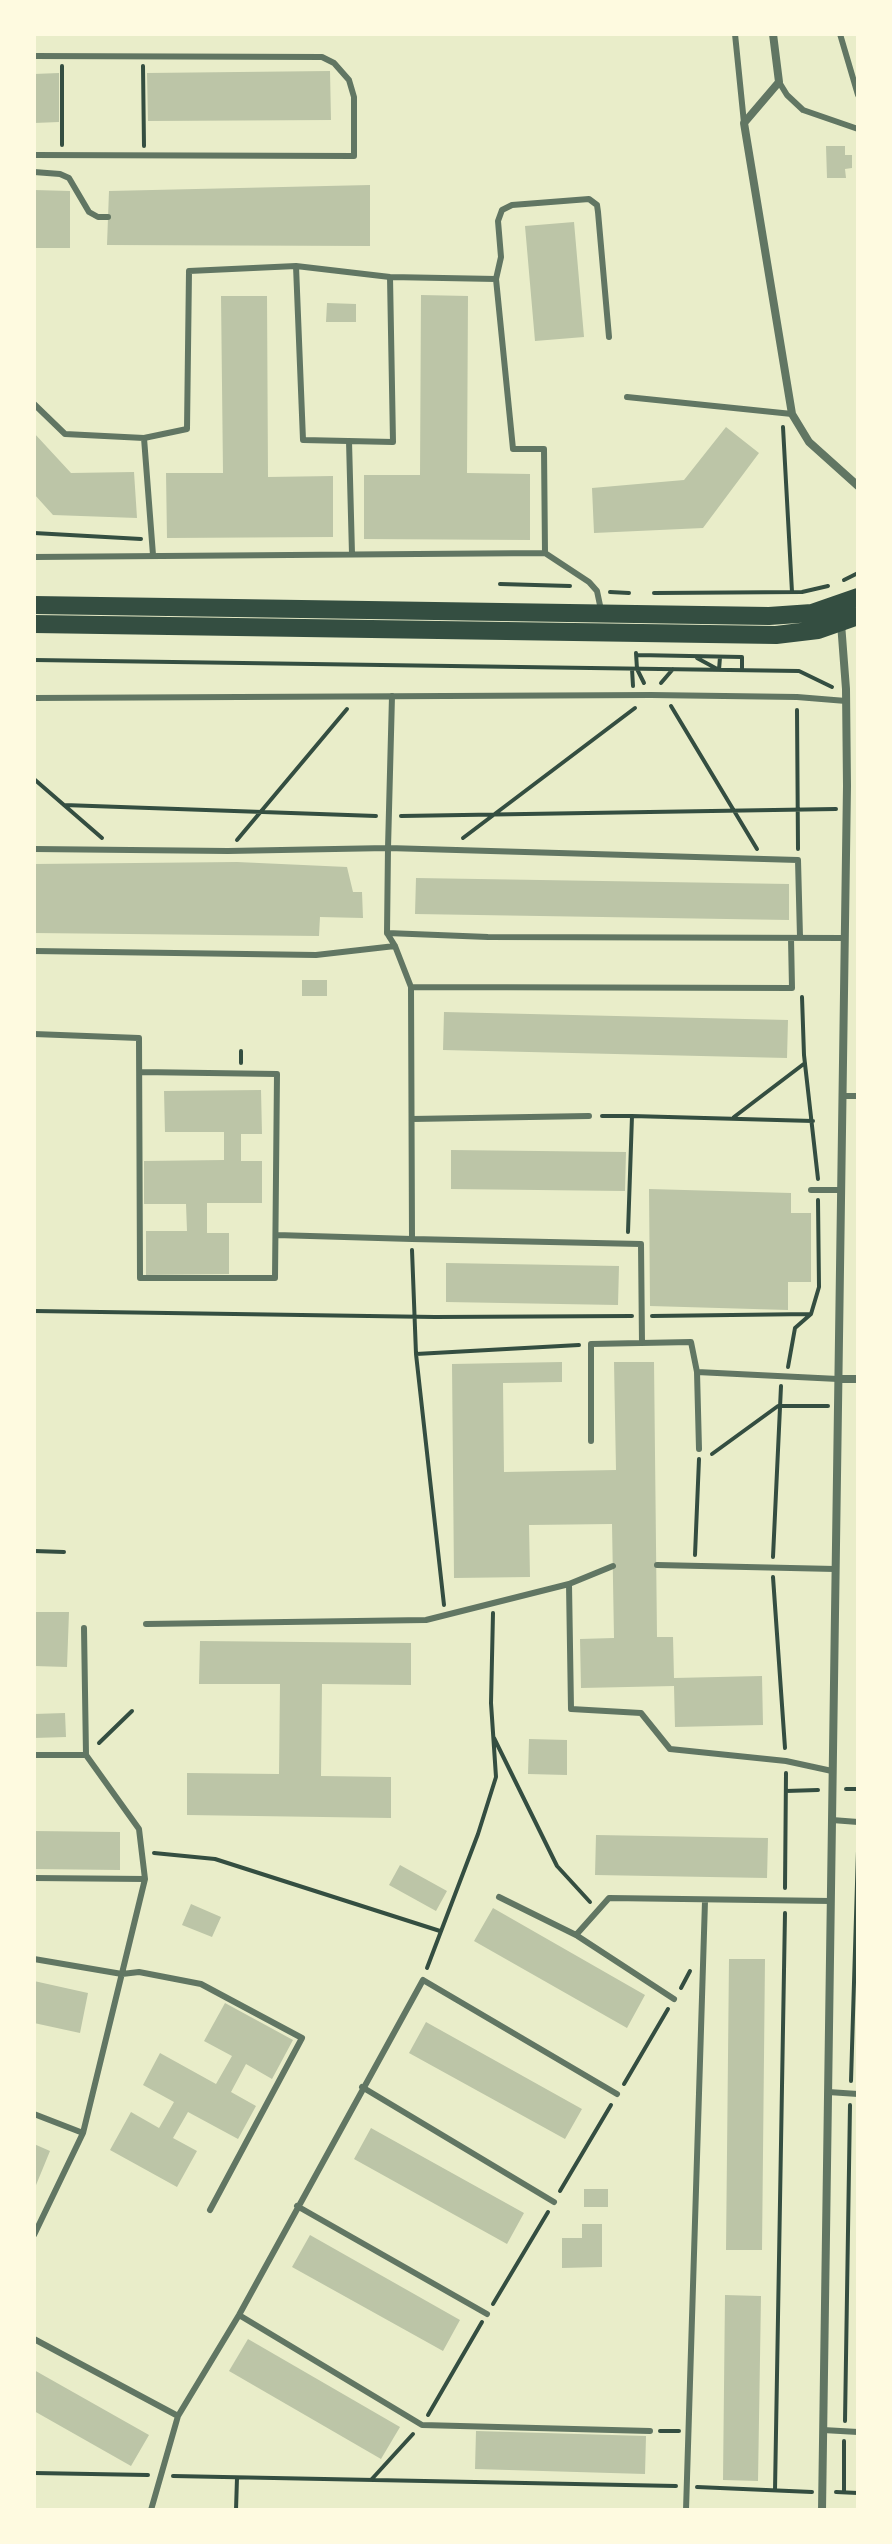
<!DOCTYPE html>
<style>
body{margin:0}
#map{position:relative;width:892px;height:2544px;overflow:hidden;background:#e9edc9;font-family:Mulish,sans-serif}
canvas{display:block}
.frame{position:absolute;inset:0;border:36px solid #fefae0;pointer-events:none}
</style>
<div id="map">
<canvas width="892" height="2544"></canvas>
<div class="frame"></div>
</div>
<script>
const g = document.querySelector('canvas').getContext('2d');
g.lineJoin = 'round';
function fillPath(path, color) {
  g.fillStyle = color;
  g.fill(path, 'evenodd');
}
function toPath(rows) {
  const path = new Path2D();
  for (const r of rows) {
    path.moveTo(r[0], r[1]);
    for (let i = 2; i < r.length; i += 2) path.lineTo(r[i], r[i + 1]);
  }
  return path;
}
function stroke(path, color, width, dash) {
  g.strokeStyle = color;
  g.lineWidth = width;
  g.lineCap = dash ? 'butt' : 'round';
  g.setLineDash(dash || []);
  g.stroke(path);
}
fillPath(toPath([
 [330,71,331,120,148,121,147,73],
 [59,73,59,122,34,123,34,74],
 [826,146,845,146,845,155,852,155,852,168,845,169,846,178,827,178],
 [370,185,370,246,107,245,109,191],
 [34,190,70,191,70,248,34,248],
 [574,222,584,337,535,341,525,226],
 [421,295,468,296,467,473,530,474,530,540,364,539,364,475,420,475],
 [221,296,267,296,268,477,333,476,333,537,167,538,166,473,223,473],
 [327,303,356,304,356,322,326,322],
 [726,427,759,453,703,528,594,533,592,488,684,480],
 [34,433,71,473,134,472,137,518,53,515,34,494],
 [237,862,347,867,353,892,362,892,363,918,320,917,319,936,34,933,34,864],
 [416,878,789,884,789,920,415,914],
 [302,980,327,980,327,996,302,996],
 [444,1012,788,1020,787,1058,443,1050],
 [261,1090,262,1134,241,1134,241,1161,262,1161,262,1203,207,1203,207,1233,229,1233,229,1274,146,1275,146,1231,187,1231,186,1204,144,1204,144,1161,224,1160,224,1132,165,1132,164,1091],
 [451,1150,626,1152,625,1191,451,1189],
 [649,1189,791,1193,791,1213,811,1213,811,1282,788,1282,788,1310,650,1306],
 [446,1263,619,1266,618,1305,446,1302],
 [562,1362,562,1382,503,1383,504,1472,616,1470,614,1362,654,1362,657,1637,673,1637,674,1678,762,1676,763,1725,675,1727,674,1686,581,1688,580,1639,614,1638,612,1524,529,1525,530,1577,454,1578,452,1364],
 [34,1612,69,1612,67,1667,34,1666],
 [200,1641,411,1643,411,1685,322,1684,321,1776,391,1777,391,1818,187,1815,187,1773,279,1774,280,1684,199,1684],
 [65,1713,66,1737,34,1738,34,1714],
 [529,1739,567,1740,567,1775,528,1774],
 [34,1831,120,1832,120,1870,34,1869],
 [596,1835,768,1838,767,1878,595,1875],
 [400,1865,447,1891,436,1911,389,1885],
 [191,1904,221,1917,212,1937,182,1925],
 [493,1908,645,1995,627,2028,474,1941],
 [729,1959,765,1959,762,2250,726,2250],
 [34,1981,88,1993,80,2033,34,2023],
 [225,2003,293,2040,272,2079,246,2064,231,2092,256,2106,238,2139,188,2112,173,2138,197,2151,177,2187,110,2150,131,2112,159,2128,174,2102,143,2085,160,2053,216,2084,232,2056,204,2041],
 [426,2022,582,2109,565,2139,409,2053],
 [371,2128,524,2213,507,2244,354,2159],
 [34,2144,50,2151,34,2190],
 [584,2189,608,2189,608,2207,584,2207],
 [582,2224,602,2224,602,2267,562,2268,562,2238,582,2238],
 [310,2235,460,2320,443,2351,292,2267],
 [725,2295,761,2296,758,2481,723,2480],
 [248,2339,400,2427,381,2459,229,2371],
 [34,2370,149,2435,131,2466,34,2411],
 [476,2431,646,2436,645,2474,475,2469]
]), '#bcc5a7');
stroke(toPath([
 [62,66,62,145],
 [143,66,144,146],
 [783,427,792,592],
 [34,533,141,539],
 [844,580,858,573],
 [500,584,570,586],
 [610,592,629,593],
 [654,593,802,592,828,586],
 [636,653,637,669,644,683],
 [637,655,742,657,742,670],
 [697,658,719,670,720,657],
 [34,660,799,671,832,687],
 [632,669,633,686],
 [661,683,673,669],
 [671,706,757,849],
 [797,710,798,849],
 [34,779,102,838],
 [64,805,376,816],
 [401,816,836,809],
 [463,838,635,708],
 [237,840,347,709],
 [802,997,804,1055,818,1179],
 [241,1063,241,1051],
 [602,1116,632,1116,628,1232],
 [632,1116,813,1121],
 [734,1117,805,1063],
 [412,1250,416,1354],
 [34,1311,435,1317,632,1316],
 [652,1316,811,1314],
 [788,1367,795,1328,811,1314,819,1287,818,1200],
 [712,1454,778,1406,828,1406],
 [34,1551,64,1552],
 [695,1555,699,1459],
 [773,1557,781,1386],
 [773,1577,785,1748],
 [444,1605,416,1354,579,1345],
 [494,1738,557,1866,590,1902],
 [99,1743,132,1711],
 [846,1789,858,1789],
 [786,1791,818,1790],
 [154,1853,215,1859,440,1931],
 [785,1888,786,1773],
 [427,1968,478,1834,496,1777,491,1703,493,1613],
 [681,1988,690,1971],
 [851,2081,858,1851],
 [624,2084,668,2009],
 [560,2191,611,2105],
 [493,2304,548,2212],
 [428,2415,482,2322],
 [845,2421,850,2105],
 [660,2431,679,2431],
 [34,2473,148,2475],
 [173,2476,676,2486],
 [371,2480,413,2434],
 [697,2487,812,2492],
 [775,2490,785,1913],
 [836,2492,858,2493],
 [844,2492,844,2441],
 [236,2510,237,2478]
]), '#344e41', 4);
stroke(toPath([
 [735,34,744,123],
 [840,34,858,95],
 [34,56,322,57,334,63,349,80,354,97,354,156,34,155],
 [779,82,787,95,803,110,858,129],
 [34,172,60,174,69,178,89,212,98,217,108,217],
 [296,266,303,440,393,442,390,277],
 [496,279,501,257,498,221,502,210,512,205,589,199,597,205,598,212,609,337],
 [627,397,792,414],
 [34,404,65,434,144,438],
 [349,441,352,554],
 [153,555,144,438,187,429,189,271,296,266,390,277,496,279,513,449,544,449,545,553],
 [34,557,545,553,589,582,597,591,601,610],
 [34,698,651,695,797,697,846,701],
 [34,849,228,851,388,848,392,696],
 [387,933,488,937,844,938],
 [34,951,316,955,395,946],
 [411,987,792,988,791,938],
 [34,1034,139,1038,140,1278,275,1278,277,1074,140,1072],
 [842,1096,858,1096],
 [412,1119,589,1116],
 [811,1190,841,1190],
 [276,1235,412,1239],
 [642,1343,641,1244,412,1239,411,987,395,946,387,933,388,848,798,860,800,937],
 [697,1372,699,1449],
 [591,1441,591,1344,691,1342,697,1372,838,1379],
 [657,1565,835,1569],
 [569,1584,613,1566],
 [146,1624,426,1620,569,1584,571,1709,641,1713,670,1749,786,1761,832,1771],
 [84,1628,86,1755,139,1829,145,1879],
 [34,1755,86,1755],
 [832,1820,858,1822],
 [34,1878,145,1879,83,2133,34,2235],
 [499,1897,576,1935,674,1999],
 [576,1935,609,1898,831,1901],
 [34,1959,122,1974,139,1972,201,1984,302,2038,210,2210],
 [362,2087,554,2202],
 [828,2092,858,2094],
 [34,2114,83,2133],
 [297,2206,487,2314],
 [239,2315,422,2425,650,2431],
 [34,2339,178,2416],
 [823,2430,858,2432],
 [151,2510,178,2416,239,2315,423,1980,617,2094],
 [686,2510,705,1901]
]), '#617663', 6);
stroke(toPath([
 [773,34,779,82,744,123,792,414,809,442,858,486],
 [838,1379,858,1379],
 [822,2510,847,786,846,689,841,623]
]), '#617663', 8);
stroke(toPath([
 [34,605,769,616,812,613,858,597],
 [34,624,776,635,818,630,858,616]
]), '#344e41', 18);
</script>
